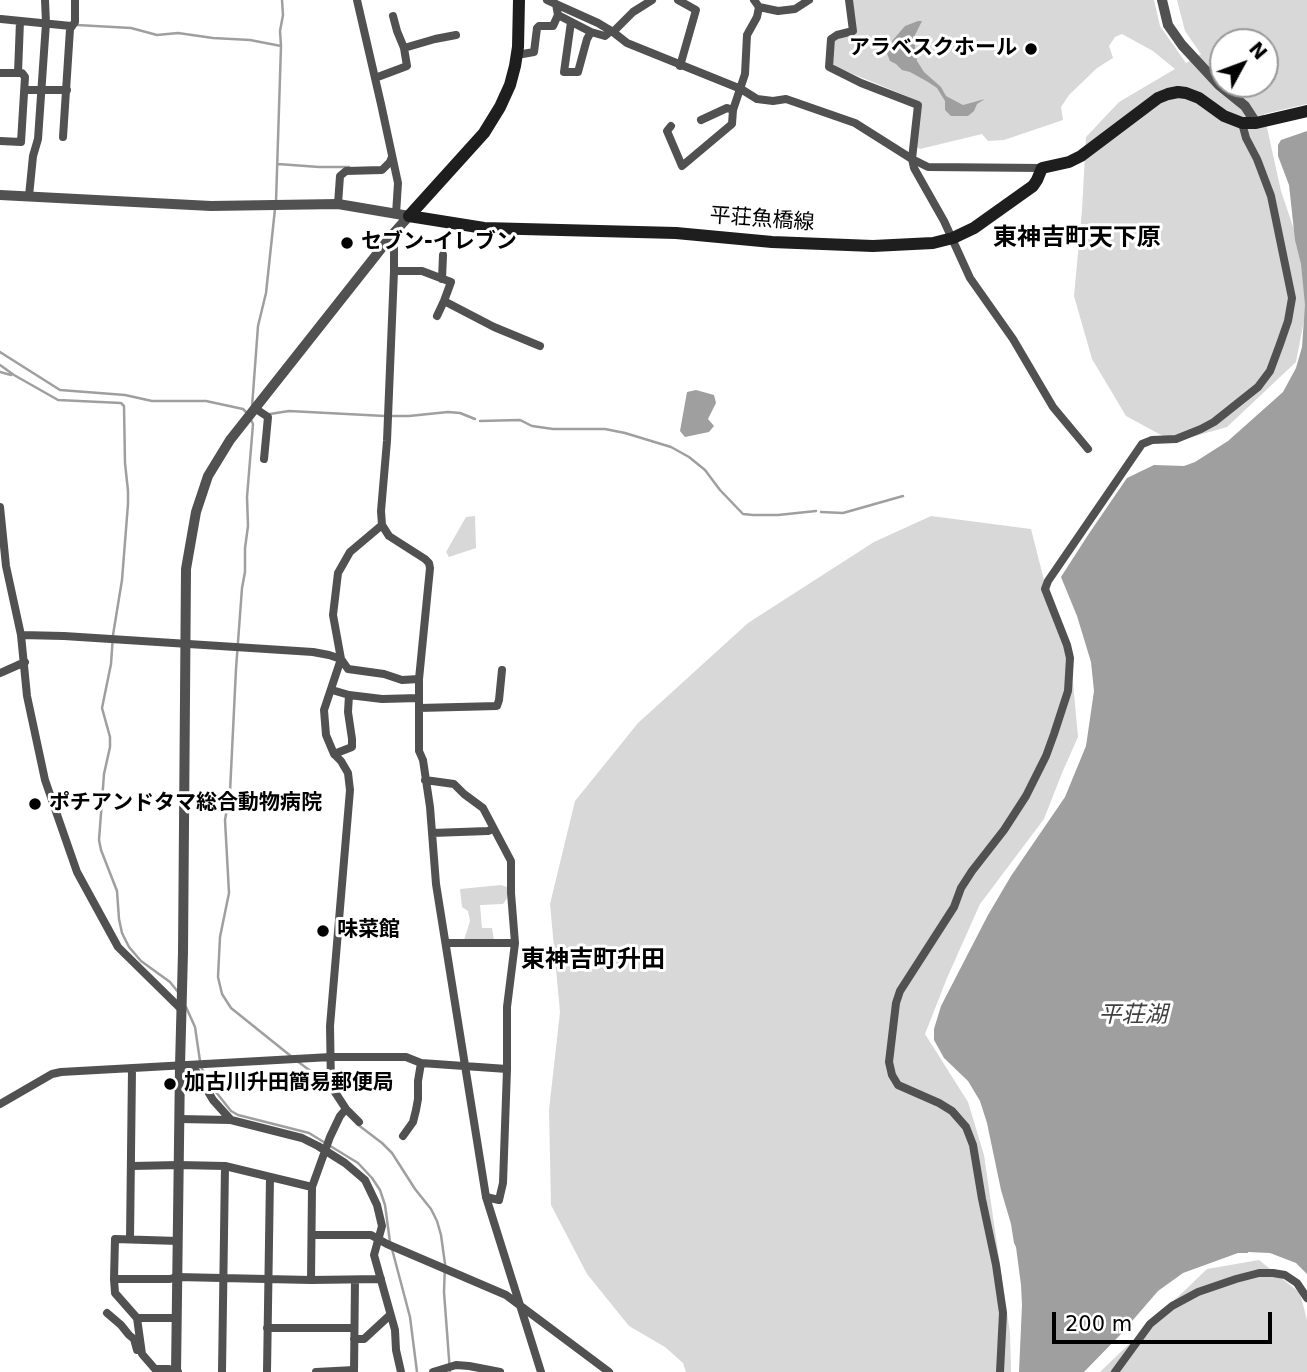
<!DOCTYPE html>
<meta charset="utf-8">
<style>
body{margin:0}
#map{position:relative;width:1307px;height:1372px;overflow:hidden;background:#fff;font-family:"DejaVu Sans",sans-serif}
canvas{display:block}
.north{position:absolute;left:1209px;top:28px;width:70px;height:70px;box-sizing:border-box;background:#fff;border:2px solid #999;border-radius:50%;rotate:49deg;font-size:19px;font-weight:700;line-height:28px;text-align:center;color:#000}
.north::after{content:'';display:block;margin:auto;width:24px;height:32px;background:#000;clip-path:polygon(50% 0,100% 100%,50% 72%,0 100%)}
.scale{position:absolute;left:1052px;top:1312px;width:220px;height:32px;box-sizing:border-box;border:4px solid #000;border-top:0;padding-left:9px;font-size:21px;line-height:24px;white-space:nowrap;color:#000;-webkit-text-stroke:5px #fff;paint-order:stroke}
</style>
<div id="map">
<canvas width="1307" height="1372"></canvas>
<div class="north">N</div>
<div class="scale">200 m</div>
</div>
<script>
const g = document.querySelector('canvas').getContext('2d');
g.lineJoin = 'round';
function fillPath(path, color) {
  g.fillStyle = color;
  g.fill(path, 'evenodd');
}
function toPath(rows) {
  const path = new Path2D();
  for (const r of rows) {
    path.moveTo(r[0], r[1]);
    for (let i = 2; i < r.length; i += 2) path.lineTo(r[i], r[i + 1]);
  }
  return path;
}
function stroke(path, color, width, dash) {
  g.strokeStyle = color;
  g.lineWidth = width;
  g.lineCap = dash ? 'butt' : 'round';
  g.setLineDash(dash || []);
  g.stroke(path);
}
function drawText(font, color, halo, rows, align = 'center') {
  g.font = font + ' "DejaVu Sans","Noto Sans JP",sans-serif';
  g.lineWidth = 6;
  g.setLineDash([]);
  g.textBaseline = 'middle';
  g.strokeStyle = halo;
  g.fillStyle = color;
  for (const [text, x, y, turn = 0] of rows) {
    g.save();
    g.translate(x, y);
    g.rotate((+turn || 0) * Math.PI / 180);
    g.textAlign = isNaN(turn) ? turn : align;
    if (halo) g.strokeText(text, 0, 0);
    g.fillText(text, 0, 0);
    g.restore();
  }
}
fillPath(toPath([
 [852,0,1154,0,1160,26,1186,63,1201,54,1185,31,1177,0,1307,0,1307,104,1264,114,1281,191,1307,268,1307,305,1296,362,1227,427,1174,442,1126,416,1092,359,1074,296,1082,210,1086,137,1119,102,1175,69,1153,51,1122,34,1115,37,1109,46,1113,58,1097,68,1069,95,1061,107,1063,120,1004,140,988,141,982,134,920,149,917,147,921,102,836,67,832,63,835,41,839,38,856,34],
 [1223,42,1265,42,1265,84,1223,84],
 [475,516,476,548,449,557,446,552,466,517],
 [931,516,1031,529,1046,588,1070,649,1078,737,1062,773,1044,819,980,904,947,978,925,1034,968,1102,984,1155,1010,1333,1011,1372,686,1372,683,1363,665,1347,629,1326,587,1274,551,1205,549,1110,560,1012,550,904,575,801,638,723,748,623,874,542],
 [501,885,507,887,507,898,503,904,480,905,482,928,492,928,494,940,464,940,470,921,468,911,462,907,460,889],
 [1259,1260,1300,1293,1307,1320,1307,1372,1100,1372,1207,1269]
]), '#d8d8d8');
fillPath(toPath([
 [918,21,922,21,915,35,915,47,917,61,924,72,941,87,946,96,963,105,985,99,977,104,974,111,968,116,951,116,945,110,945,101,937,88,928,82,910,72,902,70,896,64,890,61,886,51,892,46,892,41,905,26],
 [1307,131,1307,1274,1296,1263,1270,1253,1248,1252,1248,1253,1238,1253,1183,1273,1158,1291,1120,1335,1084,1372,1019,1372,1022,1305,1021,1285,1016,1247,1014,1243,1011,1224,1001,1190,987,1123,980,1101,968,1081,944,1058,934,1040,934,1029,941,1006,988,915,1011,876,1065,797,1086,746,1094,691,1091,662,1077,616,1061,577,1088,535,1127,478,1154,465,1184,466,1195,462,1228,441,1283,392,1296,368,1302,347,1305,305,1301,264,1295,240,1289,185,1278,156,1278,145,1281,140],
 [696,390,714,395,716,403,708,419,714,426,709,432,685,437,680,431,687,392]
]), '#9f9f9f');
stroke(toPath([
 [77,25,131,28,157,35,178,33,213,38,250,40,281,46,280,31,283,15,282,0],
 [278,164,319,167,349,167],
 [276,202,281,46],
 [0,352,60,390,125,395,152,401,206,401,243,409,246,412],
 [0,365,14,375,58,400,121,403,124,406,125,463,128,491,128,504,122,580,113,635,111,664,102,708,110,737,110,747,104,774,99,840,101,850,117,891,119,919,122,933,129,947,141,961,170,982,178,992],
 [0,372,11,375],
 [252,407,258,326,266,293,275,209],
 [270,414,289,411,385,416,409,416,448,412,460,413,475,419],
 [251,420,253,424,247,497,248,526,245,548,245,572,242,588,236,669,230,792,225,820,229,893,220,937,218,977,222,994,231,1008,292,1057],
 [480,421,520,420,532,426,553,429,605,429,625,433,671,447,689,457,705,470,720,490,743,514,753,515,778,515,816,511],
 [821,512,843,513,903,496],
 [186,1007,195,1027,200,1061],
 [297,1061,316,1075,328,1085],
 [201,1067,212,1087,231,1111,238,1115,309,1133,358,1163,372,1178,380,1190,385,1205,390,1242],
 [357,1124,382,1143,392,1153,415,1189,431,1209,437,1221,441,1235,445,1264,444,1292,450,1372],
 [392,1249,410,1317,417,1372]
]), '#9f9f9f', 2.5);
stroke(toPath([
 [357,0,381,104,398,183,396,214],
 [547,0,598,23,613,32,627,43,741,89,757,99,773,101,786,99,855,123,912,159,928,167,1042,168],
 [678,0,696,10,680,66],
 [849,0,853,31,837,35,831,39,829,67,861,83,918,105,912,159,914,168,944,221,970,278,1013,339,1053,407,1088,449],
 [759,7,778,11,795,9,809,0],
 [558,15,591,32,605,36,611,31],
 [393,16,397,31,404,48],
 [1,19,71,26],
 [571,22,564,72,578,72,587,39,591,32],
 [613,32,633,12,652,0],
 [517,55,534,52,537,28,539,26,553,26,558,15,556,4],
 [0,73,18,73,20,21],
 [375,78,407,66,404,48,435,39,456,35],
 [25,90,67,90],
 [701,120,727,108,733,110],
 [671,126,667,131,682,166,732,124,733,110,745,74,747,35,757,17,759,7,754,0],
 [63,137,70,29,75,22,75,0],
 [0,141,21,142,25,77,22,73,18,73],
 [29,196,33,156,38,139,46,23,45,0],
 [338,204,340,176,346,171,382,170,390,162,392,157],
 [392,235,394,245,394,271,387,441,381,511,382,525,389,536,425,559,429,563,430,568,419,679,419,751,423,760,430,807,436,884,486,1197,541,1372],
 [394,271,422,271,451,282,444,301,494,327,540,346],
 [442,279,443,255],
 [437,316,444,301],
 [256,409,268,417,264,459],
 [0,507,6,566,21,635,27,696,45,780,77,872,118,947,181,1009],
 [21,635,64,636,313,652,329,655,341,659,348,669,384,674,402,680,419,679],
 [0,673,25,662],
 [332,690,349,695,382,699,419,698],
 [419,708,497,706,499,700,502,670],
 [334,754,352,747,352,739,348,712,349,695],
 [425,780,454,784,464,794,483,808,511,861,511,893,515,943,507,1007,507,1069],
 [432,833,488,831,493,829],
 [446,943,515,943],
 [193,1066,213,1100,231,1120,302,1138,318,1146,345,1163,365,1180,377,1205,382,1226,374,1255,395,1330,396,1350,401,1372],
 [0,1104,52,1074,61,1072,331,1057,406,1057,421,1063,507,1069,503,1183,499,1200,486,1197],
 [179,1119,231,1120],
 [359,1122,346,1109,331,1086,330,1026,350,790,348,773,341,761,334,754,326,735,324,710,341,659,333,615,338,573,350,552,382,525],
 [403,1136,413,1122,416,1110,418,1099,418,1081,421,1063],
 [132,1166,179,1165,225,1166,312,1187],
 [312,1235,371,1235,387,1244,506,1295,609,1372],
 [130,1239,132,1069],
 [178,1241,115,1239,114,1279,115,1293,137,1318,142,1354,155,1369,169,1369,178,1372],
 [114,1279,170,1279,177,1277,311,1280,381,1279],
 [311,1280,312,1187,330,1137,340,1116,346,1109],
 [107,1313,121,1325,129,1335,134,1339,137,1350],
 [137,1318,176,1318],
 [267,1328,354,1328],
 [354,1339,364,1339,390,1315],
 [222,1372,225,1166],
 [267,1372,270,1177],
 [316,1372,354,1370],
 [354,1372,355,1280],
 [433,1372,456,1365,469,1366,500,1372],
 [1000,1372,1003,1313,996,1265,982,1199,973,1145,966,1127,952,1111,939,1103,898,1085,892,1075,889,1062,896,1003,900,991,954,907,961,888,972,871,1004,830,1026,796,1046,756,1054,734,1068,691,1070,658,1067,645,1045,589,1048,581,1142,444,1152,440,1176,439,1201,429,1214,422,1258,387,1270,371,1280,344,1288,321,1292,298,1271,196,1257,159,1246,138,1242,123],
 [1115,1372,1150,1324,1172,1306,1198,1292,1236,1279,1259,1273,1273,1273,1285,1275,1297,1283,1307,1298]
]), '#515151', 8);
stroke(toPath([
 [1162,0,1168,25,1182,45,1219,85,1245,106,1256,123],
 [0,195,211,206,338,204,409,216],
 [176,1372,180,1066,183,952,186,569,196,512,208,476,230,440,392,235,409,216]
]), '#515151', 10);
stroke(toPath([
 [409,216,484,228,676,233,772,242,873,246,933,243,953,238,974,228,1033,186,1037,180,1042,168,1069,162,1081,156,1158,98,1168,94,1178,92,1186,93,1199,98,1224,116,1242,123,1256,123,1307,111],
 [409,216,484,133,500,107,510,85,515,66,518,47,519,0]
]), '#1e1e1e', 12);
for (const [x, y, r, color] of [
 [1031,49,7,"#000"],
 [347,243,7,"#000"],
 [35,804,7,"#000"],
 [323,931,7,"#000"],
 [170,1084,7,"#000"]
]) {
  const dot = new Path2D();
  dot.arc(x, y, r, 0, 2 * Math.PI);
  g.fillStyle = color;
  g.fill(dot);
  stroke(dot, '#fff', 2.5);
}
drawText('bold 21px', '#000', '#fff', [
 ["アラベスクホール",1017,49,"right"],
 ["セブン-イレブン",361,243],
 ["ポチアンドタマ総合動物病院",49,804],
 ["味菜館",337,931],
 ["加古川升田簡易郵便局",184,1084]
], 'left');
drawText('21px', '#000', '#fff', [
 ["平荘魚橋線",762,220,4]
]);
drawText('italic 23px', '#404040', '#fff', [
 ["平荘湖",1133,1016]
]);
drawText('bold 24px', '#000', '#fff', [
 ["東神吉町天下原",1077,239],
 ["東神吉町升田",593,961]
]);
</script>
